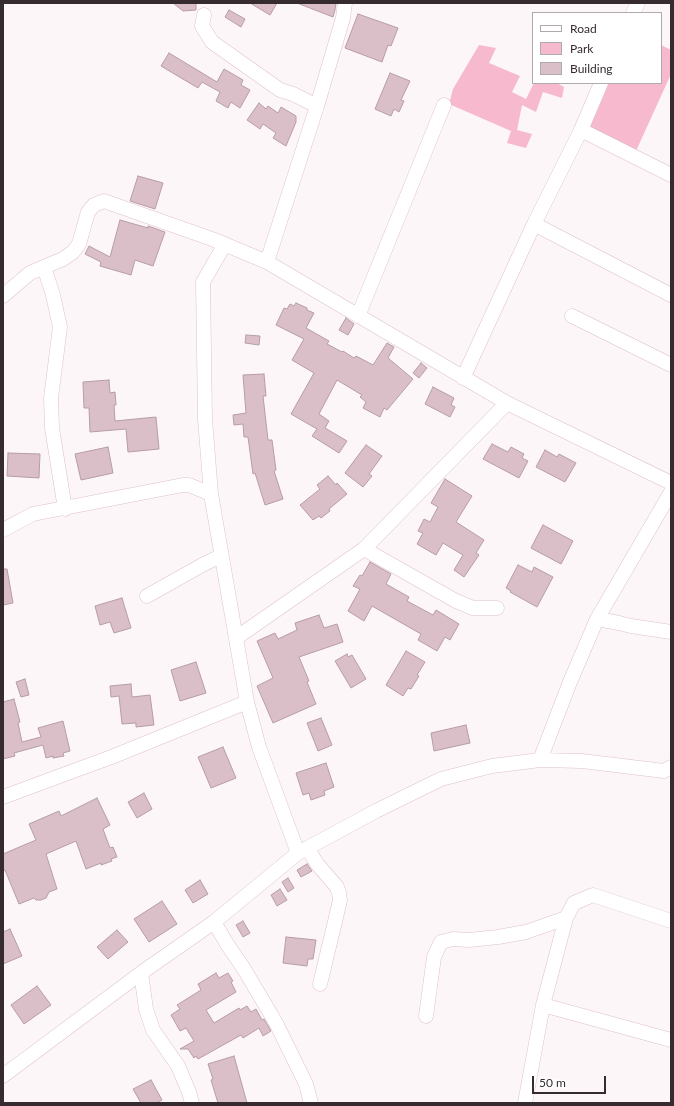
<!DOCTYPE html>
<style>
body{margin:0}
#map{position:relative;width:674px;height:1106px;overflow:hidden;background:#fcf6f8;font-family:Lato,sans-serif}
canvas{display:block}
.frame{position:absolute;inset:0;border:4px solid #362b2f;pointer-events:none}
.legend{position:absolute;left:532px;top:12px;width:130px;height:72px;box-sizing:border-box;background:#fff;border:1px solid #afaaac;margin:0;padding:5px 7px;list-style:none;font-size:12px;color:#362b2f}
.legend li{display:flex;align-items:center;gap:8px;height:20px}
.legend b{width:20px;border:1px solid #afaaac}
.scale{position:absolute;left:532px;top:1076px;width:74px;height:18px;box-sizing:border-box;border:2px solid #362b2f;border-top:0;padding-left:5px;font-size:12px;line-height:14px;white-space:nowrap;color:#362b2f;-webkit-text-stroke:3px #fff;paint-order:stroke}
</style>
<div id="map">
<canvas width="674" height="1106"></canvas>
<div class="frame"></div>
<ul class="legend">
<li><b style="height:5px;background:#fff"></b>Road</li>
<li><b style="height:11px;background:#f6b9ce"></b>Park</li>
<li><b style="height:11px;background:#dbbfc8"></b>Building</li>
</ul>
<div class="scale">50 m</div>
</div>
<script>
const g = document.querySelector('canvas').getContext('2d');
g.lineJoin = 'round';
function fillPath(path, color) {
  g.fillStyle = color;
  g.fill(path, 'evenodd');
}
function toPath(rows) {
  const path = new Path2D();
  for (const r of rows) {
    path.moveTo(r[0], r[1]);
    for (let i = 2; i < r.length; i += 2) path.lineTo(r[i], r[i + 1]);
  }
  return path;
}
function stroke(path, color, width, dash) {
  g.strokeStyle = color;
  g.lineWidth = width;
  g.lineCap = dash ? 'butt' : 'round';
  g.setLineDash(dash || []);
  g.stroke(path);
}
fillPath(toPath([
 [479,45,496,48,489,63,520,76,512,92,526,99,534,83,557,83,564,87,562,98,543,92,536,112,522,105,517,130,532,134,526,148,507,143,511,131,449,104,453,89],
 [661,45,671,50,671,74,636,151,585,126,603,83,661,83]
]), '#f6b9ce');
const building = toPath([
 [173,3,196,3,196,10,183,11,173,3],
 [250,3,277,3,270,15,250,3],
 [297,3,336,3,335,10,333,17,297,3],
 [229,10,245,19,241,27,225,17,229,10],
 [358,14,398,28,391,46,388,45,382,62,345,48,358,14],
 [169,53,217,82,224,69,243,80,241,85,250,90,240,108,231,102,228,108,216,101,220,92,202,82,198,88,161,66,169,53],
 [390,73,410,81,401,100,404,101,399,112,394,109,391,116,375,109,390,73],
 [259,103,266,109,268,106,278,113,281,107,296,116,296,122,286,146,273,138,276,133,263,124,260,129,247,120,259,103],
 [138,176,163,183,155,209,130,201,138,176],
 [120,220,148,228,148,226,165,232,153,266,135,260,131,275,100,266,101,262,85,254,89,246,110,257,120,220],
 [296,303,307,308,307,310,314,313,306,328,329,341,327,344,342,352,343,351,354,358,356,356,373,365,387,343,394,347,388,358,413,379,387,410,384,408,380,417,363,408,366,402,360,397,362,395,337,380,319,414,329,421,325,428,347,441,339,453,312,436,317,429,291,414,314,373,292,360,304,339,276,325,284,308,287,309,290,304,294,306,296,303],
 [346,318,354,324,348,335,339,330,346,318],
 [246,335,260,336,259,345,245,343,246,335],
 [421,363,427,368,419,378,413,373,421,363],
 [264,374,266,396,263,396,268,440,272,440,276,470,274,471,283,499,265,505,255,473,253,474,248,437,244,437,243,424,234,425,233,415,246,413,243,375,264,374],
 [109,380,110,393,115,392,116,405,114,405,115,421,156,417,159,449,128,452,126,429,90,432,89,408,84,408,83,382,109,380],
 [433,387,454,398,451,405,455,407,450,417,425,404,433,387],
 [492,444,508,452,511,447,524,454,522,458,528,461,519,478,483,459,492,444],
 [366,445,382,456,369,474,372,476,363,487,345,473,366,445],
 [108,447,113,473,81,480,75,454,108,447],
 [545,450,557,457,559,454,576,463,565,482,536,467,545,450],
 [8,453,40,454,39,478,7,476,8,453],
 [328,476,336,485,337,483,347,494,329,509,330,511,321,518,319,516,313,520,300,505,320,489,317,485,328,476],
 [445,479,472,496,456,522,484,540,476,553,479,555,464,577,454,570,463,555,443,543,436,555,417,544,423,533,418,531,424,519,430,522,438,507,431,503,445,479],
 [543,525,573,541,561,564,531,548,543,525],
 [370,562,391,574,386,584,409,597,407,601,433,615,436,610,459,624,450,640,445,637,437,651,418,640,421,634,372,606,364,621,348,611,360,589,353,586,360,575,362,576,370,562],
 [518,565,532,572,534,567,553,577,537,607,510,592,511,591,506,588,518,565],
 [3,569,7,569,13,603,3,605,3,569],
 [122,598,131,628,114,633,110,622,100,625,95,606,122,598],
 [319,615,324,628,337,624,343,642,299,657,309,681,307,682,316,704,273,723,257,686,273,678,257,641,275,633,278,639,297,630,295,623,319,615],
 [406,651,425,662,417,675,419,676,411,689,408,688,403,696,386,685,406,651],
 [347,654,348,657,352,655,366,679,351,688,335,661,347,654],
 [196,662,206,693,180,701,171,670,196,662],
 [25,679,29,695,21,697,16,682,25,679],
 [131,684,132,697,150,695,154,725,136,727,136,723,122,724,119,696,111,697,110,686,131,684],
 [14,699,20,722,18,723,22,742,41,737,38,728,63,721,70,751,63,753,64,756,53,758,53,756,46,758,43,745,14,753,15,756,3,759,3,702,14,699],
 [321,718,332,745,318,751,307,723,321,718],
 [466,725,470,743,434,751,431,733,466,725],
 [223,747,236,778,211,788,198,757,223,747],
 [326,763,334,787,324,791,325,795,311,800,309,793,303,795,296,773,326,763],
 [144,793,152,809,137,818,128,802,144,793],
 [97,798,110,825,103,829,110,848,113,847,117,857,111,859,112,861,101,865,101,863,86,869,76,841,46,854,57,889,49,892,46,898,41,900,36,900,34,898,19,904,5,870,3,871,3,854,36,840,29,824,59,811,61,816,97,798],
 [307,864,312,871,301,877,297,870,307,864],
 [288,878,294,888,288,892,282,882,288,878],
 [200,880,208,894,193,903,185,890,200,880],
 [280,889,287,900,277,906,271,895,280,889],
 [162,901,177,924,149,942,134,919,162,901],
 [243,921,250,933,243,937,236,925,243,921],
 [10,929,22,956,3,964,3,932,10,929],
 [117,930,128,942,108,959,97,947,117,930],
 [286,937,316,940,313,959,308,959,307,966,283,963,286,937],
 [216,973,219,978,228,973,233,981,231,982,236,992,206,1010,214,1023,239,1008,240,1010,247,1006,251,1012,256,1009,262,1020,264,1019,271,1031,263,1036,259,1028,243,1038,241,1035,198,1059,196,1056,194,1058,188,1049,180,1049,194,1041,186,1028,180,1031,171,1015,180,1009,177,1005,201,990,198,984,216,973],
 [37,986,51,1005,24,1024,11,1005,37,986],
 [234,1056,247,1103,218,1103,211,1080,213,1079,208,1064,234,1056],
 [151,1080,162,1100,156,1103,141,1103,133,1089,151,1080]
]);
fillPath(building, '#dbbfc8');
stroke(building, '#b79ca5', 1);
const minor = toPath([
 [633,13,638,3],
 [204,15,202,26,212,42,280,90,293,94,317,106],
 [581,130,671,175],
 [534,224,671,295],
 [225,244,203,282,205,419,211,494,247,702,259,747,298,853],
 [267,262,317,106,343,18,345,3],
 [44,267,53,295,60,327,51,398,52,428,65,509],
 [3,296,30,273,63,259,73,252,79,244,88,212,94,205,104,201,212,239,267,262,507,403,671,483],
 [358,316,444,105],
 [572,316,671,365],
 [463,378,534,224,581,130,601,83],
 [671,492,597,619,619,623,631,626,671,632],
 [3,530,33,514,183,485,189,485,211,494],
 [364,549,456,601,473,608,497,608],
 [147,596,204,564,221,556],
 [236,638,364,549,507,403],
 [540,760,570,682,597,619],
 [3,797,114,756,247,702],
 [307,848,318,865,337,887,339,893,340,900,338,909,320,984],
 [214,922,227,944,244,969,276,1023,306,1084,311,1103],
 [141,973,146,1009,153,1030,178,1066,189,1092,192,1103],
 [543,1005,671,1040],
 [426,1016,434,957,441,942,453,939,469,940,498,937,526,932,566,918],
 [3,1076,141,973,214,922,298,853,376,811,441,779,492,766,540,760,582,761,664,771,671,767],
 [525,1103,543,1005,566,918,574,903,593,895,671,921]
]);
stroke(minor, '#dec1cb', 15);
stroke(minor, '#fff', 14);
</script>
